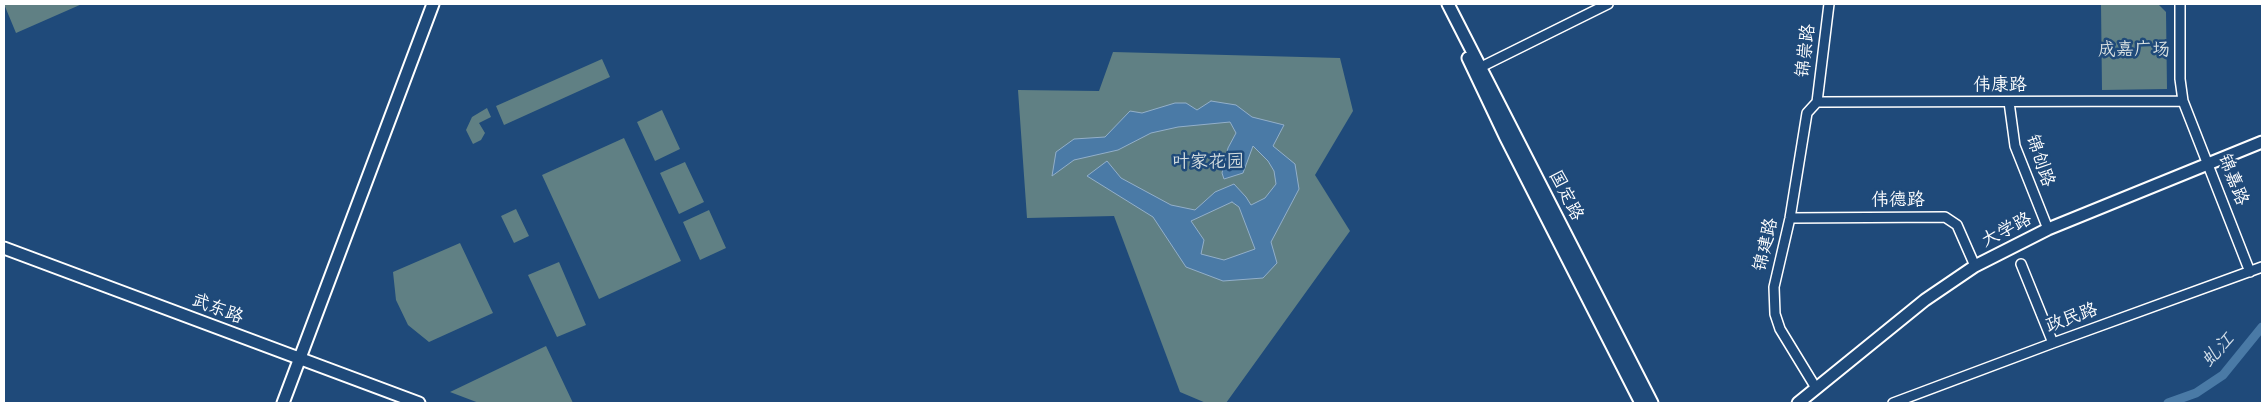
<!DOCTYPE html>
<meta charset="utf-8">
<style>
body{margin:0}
#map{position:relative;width:2266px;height:407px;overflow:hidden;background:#1f4a7a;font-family:Mynerve,sans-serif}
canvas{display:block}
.frame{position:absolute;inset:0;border:5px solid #fff;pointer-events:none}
</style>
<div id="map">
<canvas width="2266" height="407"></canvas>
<div class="frame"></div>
</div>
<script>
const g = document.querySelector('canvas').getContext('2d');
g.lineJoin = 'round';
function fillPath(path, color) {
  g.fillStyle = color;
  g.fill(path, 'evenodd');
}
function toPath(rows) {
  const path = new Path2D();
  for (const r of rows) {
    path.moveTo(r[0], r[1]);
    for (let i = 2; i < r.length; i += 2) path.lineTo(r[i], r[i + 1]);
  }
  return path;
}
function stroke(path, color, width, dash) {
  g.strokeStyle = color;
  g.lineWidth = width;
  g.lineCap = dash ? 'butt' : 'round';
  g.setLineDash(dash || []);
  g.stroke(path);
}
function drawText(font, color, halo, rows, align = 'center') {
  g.font = font + ' Mynerve,"LXGW WenKai TC",sans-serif';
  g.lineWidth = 5;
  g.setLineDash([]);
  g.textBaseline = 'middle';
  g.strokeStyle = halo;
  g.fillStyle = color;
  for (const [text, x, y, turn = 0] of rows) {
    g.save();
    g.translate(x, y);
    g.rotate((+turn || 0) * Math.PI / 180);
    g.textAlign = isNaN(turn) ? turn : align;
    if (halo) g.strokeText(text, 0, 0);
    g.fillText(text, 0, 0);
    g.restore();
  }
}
fillPath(toPath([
 [4,4,82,4,16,33],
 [2101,4,2158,4,2166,12,2167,89,2102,90],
 [1113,52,1340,58,1353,111,1315,175,1350,231,1226,403,1206,403,1180,392,1114,216,1027,218,1018,90,1099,91],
 [602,59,610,77,504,125,496,106],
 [487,108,491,117,479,123,485,133,481,140,473,144,466,130,472,117],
 [662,110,680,149,655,161,637,122],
 [624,138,681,261,599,299,542,175],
 [685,162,704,202,679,214,660,173],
 [516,209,529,236,514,243,501,216],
 [709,210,726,248,700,260,683,222],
 [460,243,493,313,429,342,408,325,396,300,393,272],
 [559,262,586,325,557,337,528,275],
 [546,346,573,403,479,403,450,392]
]), '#608084');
const water = toPath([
 [1211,101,1236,105,1252,117,1284,125,1273,146,1295,164,1299,189,1271,242,1277,263,1263,278,1223,281,1186,267,1153,217,1087,176,1107,161,1121,178,1171,205,1195,210,1215,192,1234,184,1246,197,1251,205,1265,198,1276,184,1274,171,1268,161,1253,146,1243,173,1224,179,1222,173,1228,148,1236,133,1230,122,1178,127,1151,133,1118,150,1074,160,1052,176,1056,152,1074,139,1105,137,1130,111,1142,113,1175,103,1186,103,1197,110,1211,101],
 [1232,202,1239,207,1255,249,1224,260,1201,254,1204,240,1191,221,1232,202]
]);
fillPath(water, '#4a7aa6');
stroke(water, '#92afca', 1);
stroke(toPath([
 [2168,403,2196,393,2223,375,2262,327]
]), '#4a7aa6', 9);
const minor = toPath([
 [2180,4,2180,79,2183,101,2250,272],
 [1475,70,1608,4],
 [1817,102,2183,101],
 [1817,102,1829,4],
 [2009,102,2015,146,2048,229],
 [1790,218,1945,217,1957,225,1975,266],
 [2021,264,2053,343],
 [1816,388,1780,329,1775,314,1774,287,1790,218,1807,113,1817,102],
 [1893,403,2053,343,2262,267]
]);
const tertiary = toPath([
 [1448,4,1652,403],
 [1468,58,1505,136,1641,403],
 [4,248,419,403],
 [283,403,433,4],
 [1798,403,1925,300,1975,266,2048,229,2262,142]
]);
stroke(minor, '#fff', 12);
stroke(tertiary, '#fff', 15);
stroke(minor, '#1f4a7a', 9);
stroke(tertiary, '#1f4a7a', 11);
drawText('18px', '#fff', '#1f4a7a', [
 ["锦崇路",1807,51,-83],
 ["伟康路",2000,86],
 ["锦创路",2039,161,71],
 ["锦嘉路",2232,180,69],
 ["国定路",1565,196,63],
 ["伟德路",1898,201],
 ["大学路",2007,231,-27],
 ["锦建路",1767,245,-77],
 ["武东路",217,310,21],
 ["政民路",2072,319,-20]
]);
drawText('18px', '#d7dfe0', '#1f4a7a', [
 ["成嘉广场",2134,51],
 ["叶家花园",1208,163]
]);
drawText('italic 19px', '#d2dee9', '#1f4a7a', [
 ["虬江",2219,351,-47]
]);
</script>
